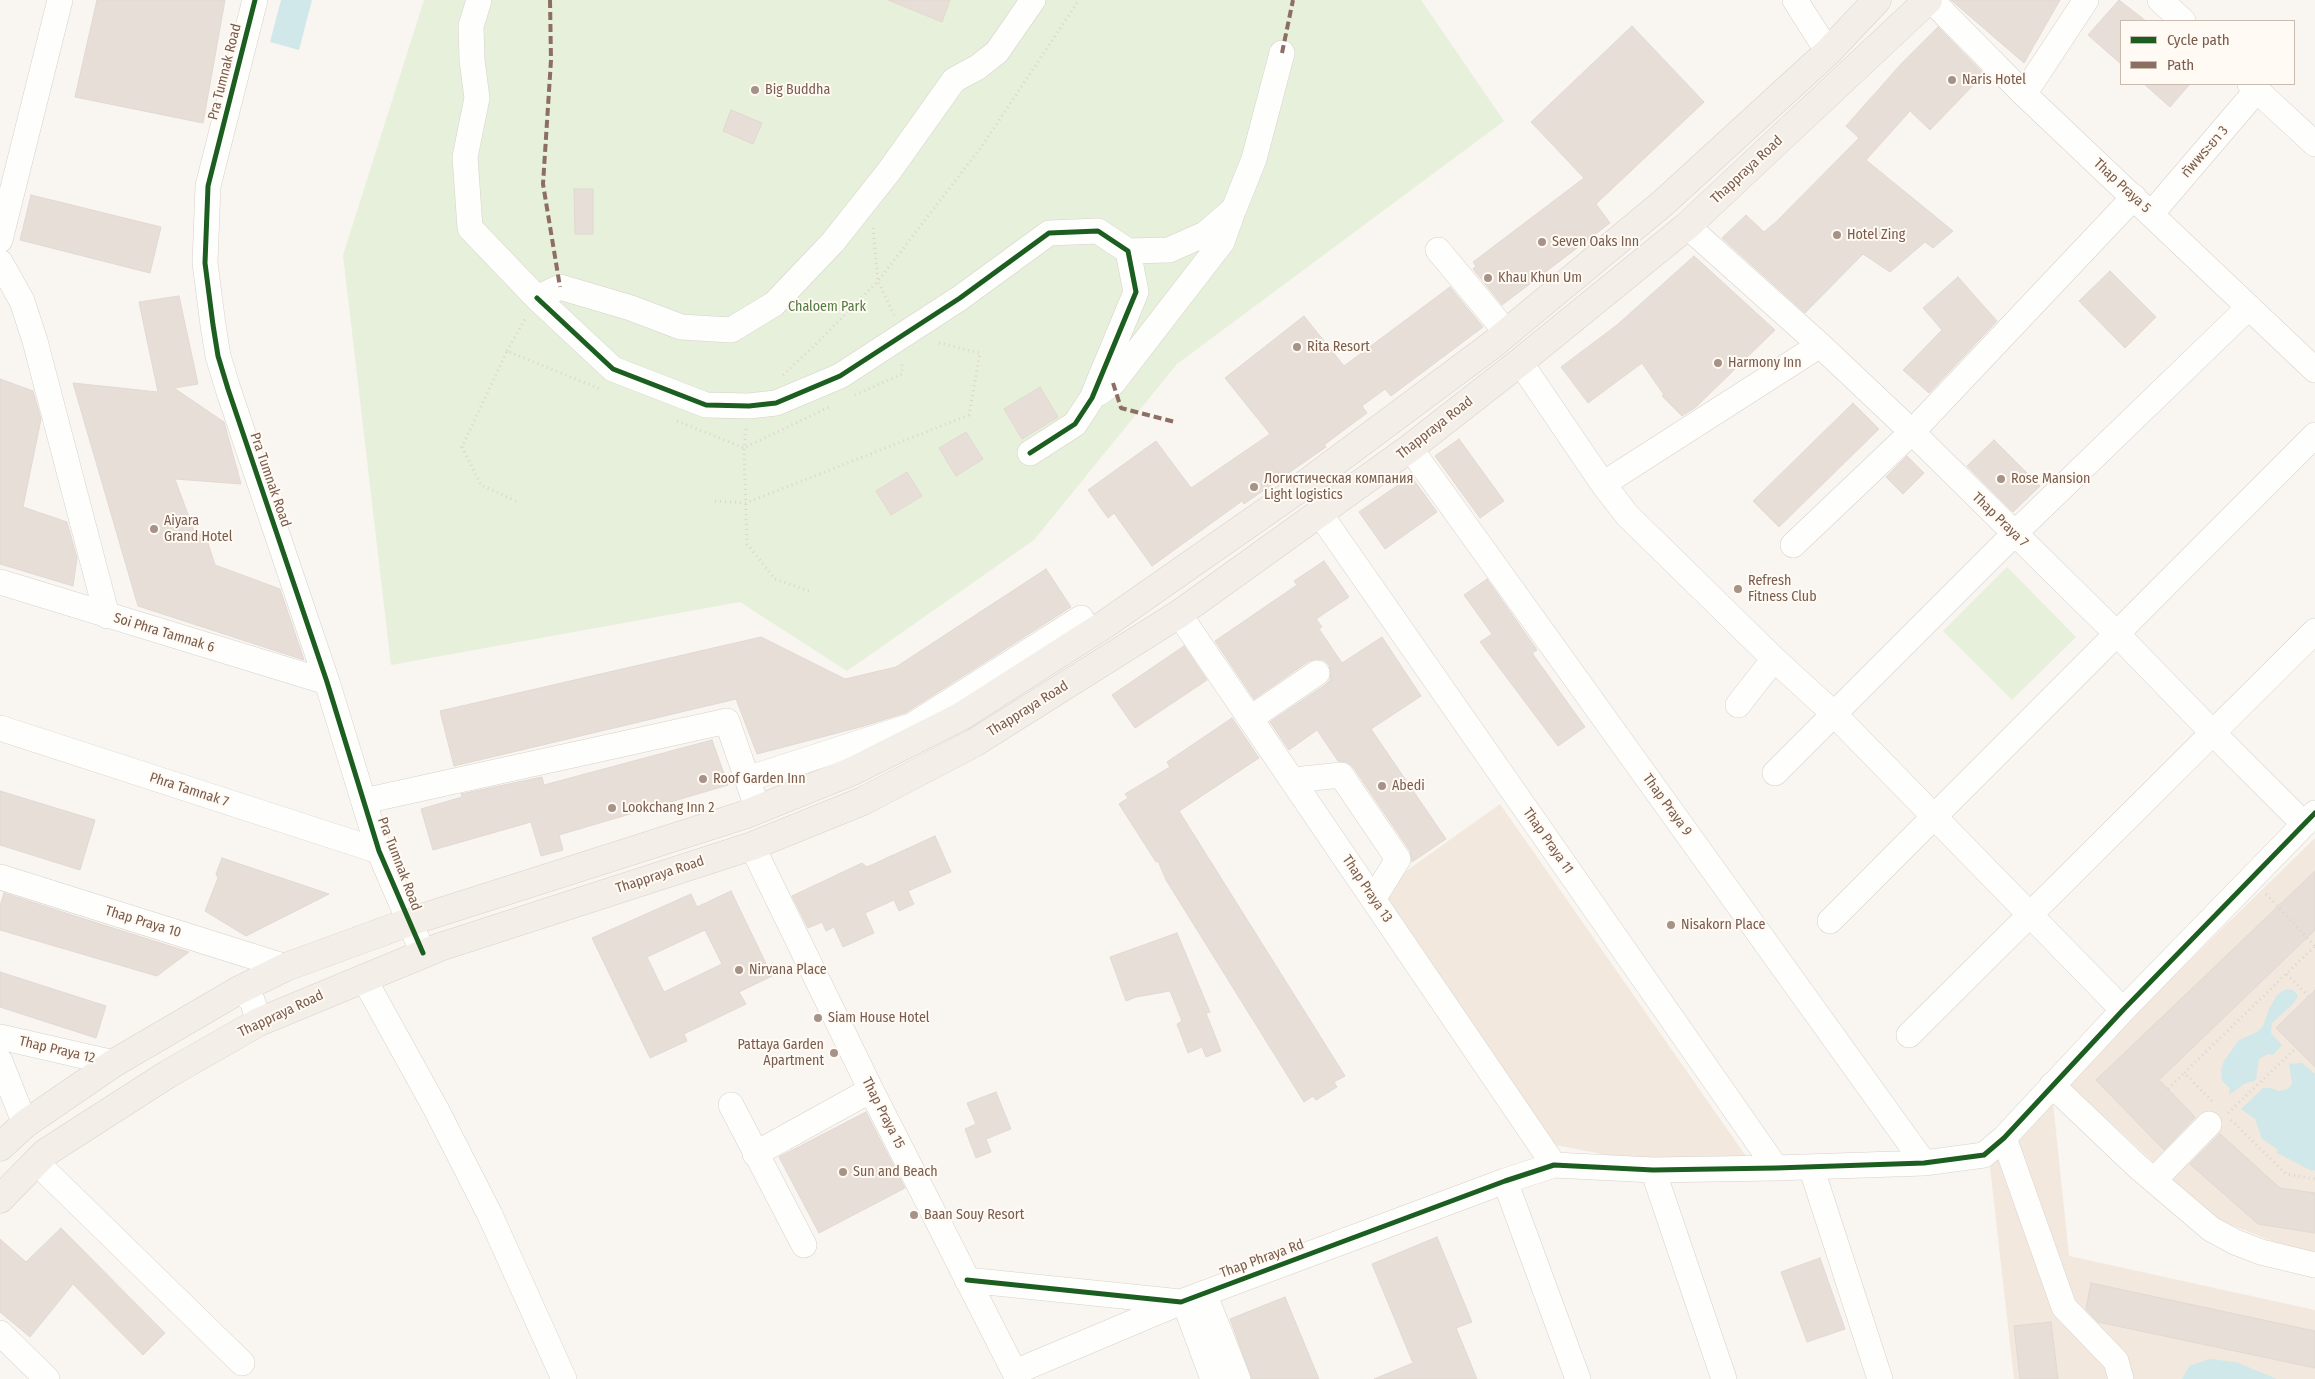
<!DOCTYPE html>
<meta charset="utf-8">
<style>
body{margin:0}
#map{position:relative;width:2315px;height:1379px;overflow:hidden;background:#f9f5f0;font-family:"Fira Sans Condensed",sans-serif}
canvas{display:block}
.legend{position:absolute;left:2120px;top:20px;width:175px;height:65px;box-sizing:border-box;background:#fffaf3;border:1px solid #cabbb1;margin:0;padding:6px 9px;list-style:none;font-size:15px;color:#7a5c4d}
.legend li{display:flex;align-items:center;gap:10px;height:25px}
.legend b{width:25px;border:1px solid #cabbb1}
</style>
<div id="map">
<canvas width="2315" height="1379"></canvas>
<ul class="legend">
<li><b style="height:6px;background:#1b5e20"></b>Cycle path</li>
<li><b style="height:6px;background:#8d6e63"></b>Path</li>
</ul>
</div>
<script>
const g = document.querySelector('canvas').getContext('2d');
g.lineJoin = 'round';
function fillPath(path, color) {
  g.fillStyle = color;
  g.fill(path, 'evenodd');
}
function toPath(rows) {
  const path = new Path2D();
  for (const r of rows) {
    path.moveTo(r[0], r[1]);
    for (let i = 2; i < r.length; i += 2) path.lineTo(r[i], r[i + 1]);
  }
  return path;
}
function stroke(path, color, width, dash) {
  g.strokeStyle = color;
  g.lineWidth = width;
  g.lineCap = dash ? 'butt' : 'round';
  g.setLineDash(dash || []);
  g.stroke(path);
}
function drawText(font, color, halo, rows, align = 'center') {
  g.font = font + ' "Fira Sans Condensed","Noto Sans Thai",sans-serif';
  g.lineWidth = 4;
  g.setLineDash([]);
  g.textBaseline = 'middle';
  g.strokeStyle = halo;
  g.fillStyle = color;
  for (const [text, x, y, turn = 0] of rows) {
    g.save();
    g.translate(x, y);
    g.rotate((+turn || 0) * Math.PI / 180);
    g.textAlign = isNaN(turn) ? turn : align;
    if (halo) g.strokeText(text, 0, 0);
    g.fillText(text, 0, 0);
    g.restore();
  }
}
fillPath(toPath([
 [1500,804,1748,1159,1638,1161,1550,1144,1381,889],
 [2315,838,2315,1253,2305,1254,2221,1221,2163,1171,2066,1081],
 [2053,1103,2069,1256,2315,1310,2315,1379,2014,1379,1990,1167]
]), '#f2e8de');
fillPath(toPath([
 [424,0,1421,0,1504,121,1177,364,1034,540,847,671,740,602,391,665,343,255],
 [2007,567,2076,637,2012,700,1943,631]
]), '#e7f0db');
fillPath(toPath([
 [281,0,312,0,299,50,270,42],
 [2286,989,2293,990,2298,996,2293,1004,2272,1023,2271,1033,2282,1045,2273,1055,2268,1054,2259,1059,2256,1080,2244,1084,2229,1095,2230,1088,2222,1081,2221,1069,2224,1061,2239,1040,2257,1032,2263,1026,2269,1009,2277,995],
 [2302,1063,2315,1074,2315,1170,2312,1171,2277,1153,2277,1149,2262,1139,2255,1119,2241,1109,2263,1088,2271,1088,2279,1091,2287,1089,2292,1084,2289,1064],
 [2209,1359,2236,1362,2277,1379,2182,1379,2189,1366]
]), '#d0e8ea');
const building = toPath([
 [97,0,225,0,203,123,75,97,97,0],
 [888,0,950,0,942,22,888,0],
 [1951,0,2060,0,2024,63,1951,0],
 [2119,0,2146,21,2121,21,2121,64,2088,35,2119,0],
 [1632,26,1704,102,1596,204,1610,223,1502,305,1473,269,1476,266,1473,262,1584,178,1531,122,1632,26],
 [1938,27,1984,74,1930,130,1910,111,1866,160,1953,231,1933,248,1925,242,1890,272,1863,254,1805,313,1722,238,1746,215,1764,232,1777,221,1859,138,1846,126,1901,64,1938,27],
 [2144,84,2190,84,2170,107,2144,84],
 [731,110,762,123,753,144,723,131,731,110],
 [574,189,593,189,593,234,575,234,574,189],
 [31,195,161,227,150,273,20,240,31,195],
 [1694,256,1775,330,1696,407,1682,416,1662,396,1664,395,1642,363,1588,403,1561,367,1617,325,1694,256],
 [2110,271,2156,317,2125,348,2079,301,2110,271],
 [1958,277,1997,321,1929,393,1903,370,1942,330,1923,308,1958,277],
 [1450,287,1483,327,1391,396,1385,389,1362,406,1367,413,1324,445,1326,447,1244,504,1242,501,1152,566,1114,513,1108,518,1088,490,1156,441,1191,488,1270,434,1225,378,1304,316,1344,366,1450,287],
 [179,296,198,384,174,388,224,422,241,484,175,479,194,531,207,540,215,565,280,589,304,660,138,606,73,383,158,392,139,302,179,296],
 [0,379,33,391,41,419,23,507,67,522,77,558,73,586,0,564,0,379],
 [1040,387,1058,417,1022,439,1004,409,1040,387],
 [1853,403,1879,429,1779,527,1753,501,1853,403],
 [966,432,983,459,956,476,939,448,966,432],
 [1459,439,1504,501,1480,518,1435,456,1459,439],
 [1994,440,2040,486,2013,512,1967,466,1994,440],
 [1907,456,1924,473,1903,494,1886,477,1907,456],
 [907,472,922,496,891,515,876,491,907,472],
 [1411,476,1437,512,1385,549,1359,512,1411,476],
 [1324,561,1349,597,1316,619,1322,627,1319,629,1342,663,1382,637,1421,696,1371,729,1446,839,1412,862,1410,851,1353,767,1347,762,1338,761,1317,730,1289,750,1270,722,1325,685,1330,680,1331,672,1329,665,1324,660,1316,659,1309,661,1254,699,1215,641,1297,585,1294,581,1324,561],
 [1046,569,1071,607,905,713,864,726,757,754,736,699,454,766,440,711,761,637,845,679,896,667,1046,569],
 [1487,579,1537,650,1532,653,1585,727,1558,746,1480,642,1492,634,1464,595,1487,579],
 [1184,646,1207,680,1135,728,1112,695,1184,646],
 [1232,718,1259,758,1179,811,1345,1076,1334,1082,1337,1087,1316,1100,1313,1096,1304,1102,1166,880,1158,861,1156,862,1119,804,1128,798,1125,794,1170,767,1167,762,1232,718],
 [712,740,728,785,559,835,563,850,541,856,531,822,433,850,421,809,462,797,461,794,542,777,544,785,712,740],
 [0,791,95,820,80,870,0,845,0,791],
 [935,836,951,872,908,891,914,904,899,911,894,900,865,913,874,933,843,947,834,927,826,931,822,922,808,928,792,896,862,863,867,867,935,836],
 [222,858,329,894,246,936,205,911,218,878,216,874,222,858],
 [2315,871,2315,930,2159,1080,2195,1117,2164,1150,2096,1080,2315,871],
 [731,891,772,976,739,992,746,1004,684,1034,687,1041,650,1058,592,938,691,894,697,907,731,891],
 [705,930,722,964,664,992,647,957,705,930],
 [4,893,75,916,189,952,157,976,0,930,0,906,4,893],
 [1177,933,1210,1012,1206,1013,1221,1051,1206,1057,1202,1047,1188,1053,1177,1024,1182,1021,1170,991,1136,997,1126,1001,1110,957,1177,933],
 [0,972,106,1006,96,1038,0,1007,0,972],
 [2315,990,2315,1067,2276,1028,2315,990],
 [996,1092,1011,1129,986,1139,991,1152,976,1158,965,1129,976,1124,967,1103,996,1092],
 [866,1112,905,1188,819,1233,779,1157,866,1112],
 [2220,1134,2280,1188,2315,1193,2315,1233,2258,1224,2190,1164,2220,1134],
 [61,1228,165,1333,143,1355,73,1284,30,1337,0,1312,0,1239,26,1262,61,1228],
 [1437,1237,1472,1322,1456,1328,1477,1379,1374,1379,1413,1363,1372,1264,1437,1237],
 [1820,1258,1845,1329,1807,1342,1781,1272,1820,1258],
 [2091,1283,2315,1331,2315,1368,2098,1322,2086,1309,2091,1283],
 [1285,1297,1319,1379,1252,1379,1230,1319,1285,1297],
 [2051,1322,2058,1379,2020,1379,2014,1326,2051,1322]
]);
fillPath(building, '#e6ded7');
stroke(building, '#e2d8d2', 1);
const minor = toPath([
 [255,0,208,186,205,263,213,325,218,356,228,389,327,682,379,851,423,953],
 [479,0,471,26,472,60,477,98,465,157,470,228,537,298,560,287,631,308,681,327,731,330,774,304,833,242,890,170,954,80,978,67,997,52,1033,0],
 [1795,0,1828,52],
 [1931,0,2024,94,2315,370],
 [2160,0,2183,21],
 [2250,84,2315,144],
 [2024,94,2086,0],
 [2152,213,2257,90],
 [1687,226,1820,345,1912,432,2117,634,2213,733,2304,824],
 [0,240,60,0],
 [1438,250,1507,333],
 [1128,251,1169,250,1205,234,1234,209,1254,159,1282,53],
 [0,262,22,301,35,341,107,616],
 [537,298,613,369,706,405,749,406,776,403,840,376,960,298,1049,233,1098,231,1128,251,1136,292,1092,398,1075,424,1030,453],
 [1520,362,1603,484,1627,515,1774,659,1833,713,2123,1010],
 [1099,393,1113,383,1222,242,1232,214],
 [1410,448,1924,1163],
 [1603,484,1820,345],
 [1320,514,1776,1168],
 [1793,545,1912,432,2134,197],
 [0,582,327,682],
 [1179,614,1554,1165],
 [1738,705,1774,659],
 [1251,718,1317,673],
 [0,728,379,851],
 [1775,773,2014,534,2249,307],
 [747,779,911,726,1081,618,1091,634],
 [1294,780,1341,775,1398,859,1374,898],
 [364,801,727,721,758,810],
 [752,846,871,1090,1018,1379],
 [0,877,286,967],
 [1830,921,2315,435],
 [363,977,436,1109,490,1215,564,1379],
 [239,990,252,1000,259,1022],
 [1909,1035,2315,631],
 [0,1037,114,1063],
 [0,1061,25,1124],
 [2052,1085,2137,1166,2211,1229,2235,1242,2261,1252,2315,1265],
 [731,1105,804,1245],
 [2004,1138,2064,1307,2116,1361,2121,1379],
 [755,1154,871,1090],
 [36,1162,242,1363],
 [1811,1167,1880,1379],
 [1653,1170,1724,1379],
 [2154,1180,2209,1124],
 [1505,1181,1578,1379],
 [967,1280,1181,1302,1505,1181,1554,1165,1653,1170,1776,1168,1924,1163,1984,1155,2004,1138,2123,1010,2315,813],
 [1204,1293,1238,1379],
 [1184,1301,1213,1379],
 [0,1333,47,1379],
 [1015,1372,1179,1303]
]);
const major = toPath([
 [0,1147,25,1124,114,1063,239,990,286,967,409,922,744,815,853,771,960,717,1104,625,1300,488,1492,345,1663,203,1828,52,1877,0],
 [0,1199,45,1153,168,1074,259,1022,440,947,752,846,863,801,974,743,1179,614,1410,448,1520,362,1687,226,1928,0]
]);
stroke(minor, '#d7d1cb', 26);
stroke(major, '#dad1cc', 29);
stroke(toPath([
 [873,228,878,281,894,315],
 [507,351,526,317],
 [783,375,815,345,878,281,982,146,1079,0],
 [855,395,902,374,902,363],
 [677,421,744,448,829,407],
 [746,429,744,448,747,544,775,579,809,591],
 [516,501,481,485,462,447,507,351,600,389],
 [715,501,746,503,969,415,980,353,935,342],
 [2266,894,2315,946],
 [2287,974,2308,996],
 [2168,1089,2184,1073],
 [2212,1101,2184,1073,2315,946],
 [2228,1113,2296,1048],
 [2231,1120,2286,1174,2315,1179]
]), '#dcd5d0', 3, [1, 4]);
stroke(minor, '#fefefd', 25);
stroke(major, '#f3eee8', 28);
stroke(toPath([
 [550,0,551,60,543,184,560,287],
 [1282,53,1293,0],
 [1113,383,1121,408,1175,422]
]), '#8d6e63', 4, [8, 4]);
stroke(toPath([
 [255,0,208,186,205,263,213,325,218,356,228,389,327,682,379,851,423,953],
 [537,298,613,369,706,405,749,406,776,403,840,376,960,298,1049,233,1098,231,1128,251,1136,292,1092,398,1075,424,1030,453],
 [967,1280,1181,1302,1505,1181,1554,1165,1653,1170,1776,1168,1924,1163,1984,1155,2004,1138,2123,1010,2315,813]
]), '#1b5e20', 5);
for (const [x, y, r, color] of [
 [1952,80,5,"#a69286"],
 [755,90,5,"#a69286"],
 [1837,235,5,"#a69286"],
 [1542,242,5,"#a69286"],
 [1488,278,5,"#a69286"],
 [1297,347,5,"#a69286"],
 [1718,363,5,"#a69286"],
 [2001,479,5,"#a69286"],
 [1254,487,5,"#a69286"],
 [154,529,5,"#a69286"],
 [1738,589,5,"#a69286"],
 [703,779,5,"#a69286"],
 [1382,786,5,"#a69286"],
 [612,808,5,"#a69286"],
 [1671,925,5,"#a69286"],
 [739,970,5,"#a69286"],
 [818,1018,5,"#a69286"],
 [834,1053,5,"#a69286"],
 [843,1172,5,"#a69286"],
 [914,1215,5,"#a69286"]
]) {
  const dot = new Path2D();
  dot.arc(x, y, r, 0, 2 * Math.PI);
  g.fillStyle = color;
  g.fill(dot);
  stroke(dot, '#fffaf3', 2);
}
drawText('14px', '#7a5c4d', '#fffaf3', [
 ["Pra Tumnak Road",225,72,-76],
 ["ทัพพระยา 3",2205,152,-49],
 ["Thappraya Road",1747,170,-43],
 ["Thap Praya 5",2122,186,43],
 ["Thappraya Road",1435,428,-38],
 ["Pra Tumnak Road",270,480,71],
 ["Thap Praya 7",2000,520,44],
 ["Soi Phra Tamnak 6",164,633,17],
 ["Thappraya Road",1028,709,-32],
 ["Phra Tamnak 7",189,790,18],
 ["Thap Praya 9",1667,805,54],
 ["Thap Praya 11",1548,841,55],
 ["Pra Tumnak Road",399,864,69],
 ["Thappraya Road",660,875,-18],
 ["Thap Praya 13",1367,889,56],
 ["Thap Praya 10",143,922,17],
 ["Thappraya Road",281,1014,-25],
 ["Thap Praya 12",57,1050,13],
 ["Thap Praya 15",883,1113,63],
 ["Thap Phraya Rd",1262,1259,-20]
]);
drawText('14px', '#7a5c4d', '#fffaf3', [
 ["Naris Hotel",1962,80],
 ["Big Buddha",765,90],
 ["Hotel Zing",1847,235],
 ["Seven Oaks Inn",1552,242],
 ["Khau Khun Um",1498,278],
 ["Rita Resort",1307,347],
 ["Harmony Inn",1728,363],
 ["Логистическая компания",1264,479],
 ["Light logistics",1264,495],
 ["Rose Mansion",2011,479],
 ["Aiyara",164,521],
 ["Grand Hotel",164,537],
 ["Refresh",1748,581],
 ["Fitness Club",1748,597],
 ["Roof Garden Inn",713,779],
 ["Abedi",1392,786],
 ["Lookchang Inn 2",622,808],
 ["Nisakorn Place",1681,925],
 ["Nirvana Place",749,970],
 ["Siam House Hotel",828,1018],
 ["Pattaya Garden",824,1045,"right"],
 ["Apartment",824,1061,"right"],
 ["Sun and Beach",853,1172],
 ["Baan Souy Resort",924,1215]
], 'left');
drawText('14px', '#537a41', '#fffaf3', [
 ["Chaloem Park",827,307]
]);
</script>
